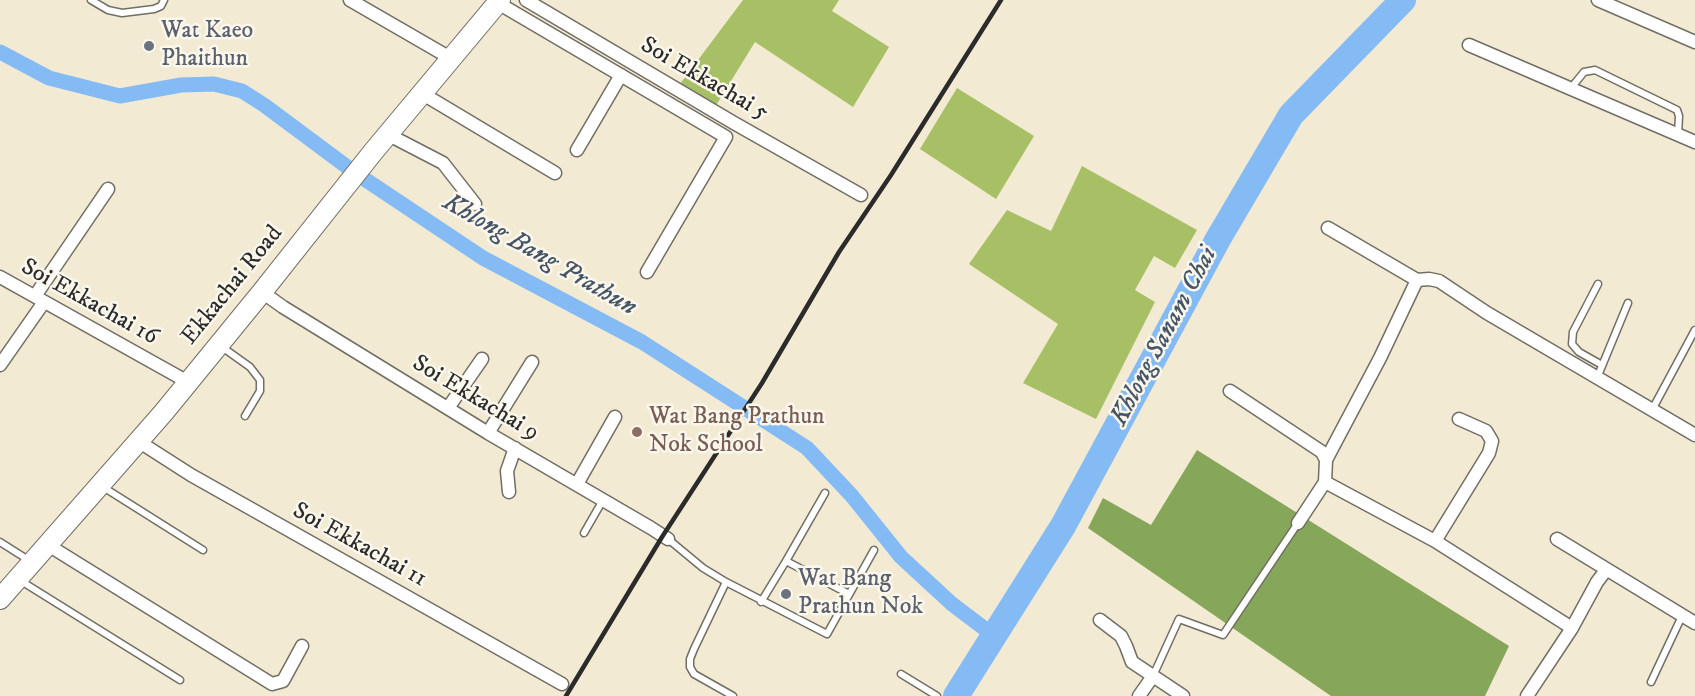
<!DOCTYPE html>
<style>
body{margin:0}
canvas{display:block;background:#f2ead2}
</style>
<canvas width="1695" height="696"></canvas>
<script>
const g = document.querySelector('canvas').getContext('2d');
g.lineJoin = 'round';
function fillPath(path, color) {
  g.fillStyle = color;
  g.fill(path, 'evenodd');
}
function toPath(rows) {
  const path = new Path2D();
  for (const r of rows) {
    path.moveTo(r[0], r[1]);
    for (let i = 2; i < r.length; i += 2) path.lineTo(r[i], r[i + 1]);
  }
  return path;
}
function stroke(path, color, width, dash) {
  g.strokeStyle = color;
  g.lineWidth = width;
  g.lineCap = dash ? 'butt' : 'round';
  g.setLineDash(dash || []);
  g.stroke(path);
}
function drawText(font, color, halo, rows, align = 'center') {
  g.font = font + ' "IM FELL DW Pica",serif';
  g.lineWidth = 5;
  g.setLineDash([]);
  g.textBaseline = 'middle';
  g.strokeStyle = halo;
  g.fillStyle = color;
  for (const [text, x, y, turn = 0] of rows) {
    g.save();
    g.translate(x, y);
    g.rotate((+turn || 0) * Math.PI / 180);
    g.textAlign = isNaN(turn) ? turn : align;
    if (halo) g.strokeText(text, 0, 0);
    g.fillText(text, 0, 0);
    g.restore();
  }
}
fillPath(toPath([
 [743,0,839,0,832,11,889,47,853,107,755,42,715,107,680,84],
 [957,88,1034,136,996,199,920,149],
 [1082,166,1197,230,1175,268,1154,256,1135,290,1155,302,1096,419,1023,383,1058,324,969,264,1007,210,1051,231]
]), '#a8c065');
fillPath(toPath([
 [1197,450,1509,646,1485,696,1331,696,1088,528,1103,498,1151,525]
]), '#86a65a');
stroke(toPath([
 [0,52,49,78,120,96,181,85,214,84,242,91,264,105,354,172,483,258,642,342,807,448,852,496,901,557,952,604,993,635]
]), '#85bbf4', 15);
stroke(toPath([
 [956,696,1063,526,1218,239,1291,115,1403,0]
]), '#85bbf4', 26);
const service = toPath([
 [91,0,108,10,122,13,154,9,161,6,164,0],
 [1571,88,1584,72,1595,70,1677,110,1679,116,1678,135],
 [1598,284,1573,332,1572,344,1579,352,1602,365],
 [222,347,250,367,260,380,260,391,245,416],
 [1597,378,1628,303],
 [1652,410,1695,330],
 [103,487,203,550],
 [584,533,603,500],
 [668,539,703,568,726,582,827,634,874,550],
 [0,542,30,561],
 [786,561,825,493],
 [21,581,180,680],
 [726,582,694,649,690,659,690,667,694,674,733,696],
 [761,602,786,561,849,594],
 [901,674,937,696],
 [1153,676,1179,619,1223,635,1298,523],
 [1651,682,1682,616]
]);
const minor = toPath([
 [350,0,452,59],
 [526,0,734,123,861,195],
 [1598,0,1695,42],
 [498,3,726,137,647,272],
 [1469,45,1695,142],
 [423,94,555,173],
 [389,135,443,163,475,204],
 [577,150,621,75],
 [1328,228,1417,280,1429,279,1439,281,1487,313,1695,435],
 [0,277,188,382],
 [262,292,283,307,488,433,651,528,668,539],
 [35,296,108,189],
 [0,365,44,302],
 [1230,391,1322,452,1326,460,1325,482,1435,541,1572,628],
 [448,408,482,359],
 [488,433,532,362],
 [138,441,191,475,562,684],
 [1326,460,1380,358,1417,280],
 [577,484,615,417],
 [509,492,507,471,515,448],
 [1298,523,1325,482],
 [1557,539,1695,623],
 [1435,541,1489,453,1492,441,1486,431,1459,419],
 [48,545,272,684,283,681,302,646],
 [1100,620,1121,636,1126,646,1132,662,1183,696],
 [1139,696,1153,676],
 [1527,696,1572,628,1597,582,1606,570]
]);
const primary = toPath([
 [0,599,164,412,262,292,373,152,500,0]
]);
stroke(service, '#716e65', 9);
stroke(minor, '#716e65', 15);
stroke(primary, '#716e65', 22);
stroke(service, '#fff', 6);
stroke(minor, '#fff', 12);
stroke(primary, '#fff', 20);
stroke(toPath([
 [566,696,662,537,762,383,839,252,891,175,1001,0]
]), '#2b2b2b', 4.5);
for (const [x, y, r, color] of [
 [149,46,6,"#6b7280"],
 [637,432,6,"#8d6e63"],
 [786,594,6,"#6b7280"]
]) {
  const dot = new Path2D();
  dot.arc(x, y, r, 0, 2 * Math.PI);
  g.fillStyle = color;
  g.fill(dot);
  stroke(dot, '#fbf7ec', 2);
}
drawText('24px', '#5b616d', '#fbf7ec', [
 ["Wat Kaeo",161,32],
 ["Phaithun",161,60],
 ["Wat Bang",798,580],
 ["Prathun Nok",798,608]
], 'left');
drawText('24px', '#2b2b2b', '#fbf7ec', [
 ["Soi Ekkachai 5",704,80,30],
 ["Ekkachai Road",233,286,-51],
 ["Soi Ekkachai 16",89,303,29],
 ["Soi Ekkachai 9",475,399,31],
 ["Soi Ekkachai 11",359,546,29]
]);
drawText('24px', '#785e54', '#fbf7ec', [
 ["Wat Bang Prathun",649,418],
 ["Nok School",649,446]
], 'left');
drawText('italic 26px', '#465667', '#fbf7ec', [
 ["Khlong Bang Prathun",539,256,30],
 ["Khlong Sanam Chai",1165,337,-62]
]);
</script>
